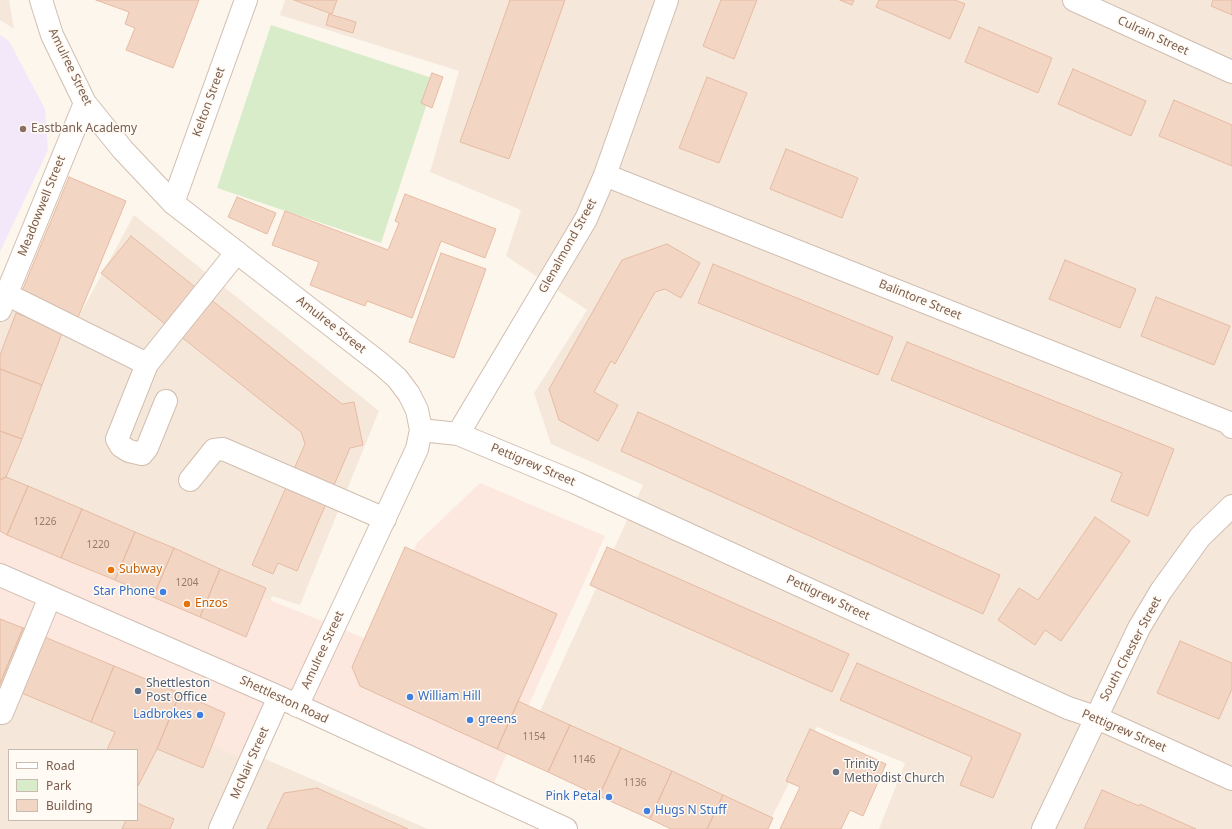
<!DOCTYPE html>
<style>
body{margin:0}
#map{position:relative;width:1232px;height:829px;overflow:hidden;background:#fdf6ec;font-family:"Noto Sans",sans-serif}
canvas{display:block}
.legend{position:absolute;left:8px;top:749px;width:130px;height:72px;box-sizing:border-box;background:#fffaf3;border:1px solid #cabbb1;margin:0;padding:5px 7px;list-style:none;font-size:12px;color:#7a5c4d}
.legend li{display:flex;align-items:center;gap:8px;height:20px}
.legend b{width:20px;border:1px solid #cabbb1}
</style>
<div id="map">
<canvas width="1232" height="829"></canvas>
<ul class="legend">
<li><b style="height:5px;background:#fff"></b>Road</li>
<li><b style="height:11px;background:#d8ecc9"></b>Park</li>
<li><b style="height:11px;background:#f3d5c3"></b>Building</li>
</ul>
</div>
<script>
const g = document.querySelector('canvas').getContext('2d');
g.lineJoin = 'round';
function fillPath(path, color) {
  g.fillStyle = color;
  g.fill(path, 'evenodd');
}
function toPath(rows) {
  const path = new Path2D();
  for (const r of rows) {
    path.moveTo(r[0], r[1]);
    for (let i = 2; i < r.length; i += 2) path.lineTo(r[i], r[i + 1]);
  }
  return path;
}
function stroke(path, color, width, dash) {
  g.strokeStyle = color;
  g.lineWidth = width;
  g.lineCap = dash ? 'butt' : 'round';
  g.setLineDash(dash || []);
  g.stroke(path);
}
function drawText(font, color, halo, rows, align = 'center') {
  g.font = font + ' "Noto Sans",sans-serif';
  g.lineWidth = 3;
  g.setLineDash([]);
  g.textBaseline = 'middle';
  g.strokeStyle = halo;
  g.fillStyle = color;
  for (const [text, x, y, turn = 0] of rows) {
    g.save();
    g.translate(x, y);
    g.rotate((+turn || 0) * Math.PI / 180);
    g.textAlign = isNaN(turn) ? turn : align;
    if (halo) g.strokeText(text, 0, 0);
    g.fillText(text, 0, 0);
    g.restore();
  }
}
fillPath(toPath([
 [0,0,9,0,14,29,0,20],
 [285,0,1232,0,1232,829,879,829,905,763,817,727,766,829,526,742,643,485,551,444,534,393,587,310,506,256,521,210,430,172,459,71,280,15],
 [134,215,379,411,300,605,272,596,255,638,0,528,0,300,77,320],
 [0,645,428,829,0,829],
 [9,750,137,750,137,820,9,820]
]), '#f5e8da');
fillPath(toPath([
 [480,483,605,536,491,789,273,699,247,761,0,652,0,491,369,640,417,543]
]), '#fde8e0');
fillPath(toPath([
 [0,35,9,41,45,109,48,150,0,252]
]), '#f3e8fa');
fillPath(toPath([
 [271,25,435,79,381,243,217,188]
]), '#d8ecc9');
const building = toPath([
 [96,0,199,0,173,68,126,50,135,28,125,24,129,12,96,0],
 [294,0,337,0,332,14,294,0],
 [510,0,565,0,509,159,460,142,510,0],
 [721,0,757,0,734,59,703,46,721,0],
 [840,0,854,0,852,5,840,0],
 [879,0,955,0,965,4,950,39,876,7,879,0],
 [1213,0,1232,0,1232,15,1211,6,1213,0],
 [329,14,356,22,353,33,326,25,329,14],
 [979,27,1052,58,1038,93,965,62,979,27],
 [1073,69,1146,101,1131,136,1058,104,1073,69],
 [432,73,443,77,432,108,421,103,432,73],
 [707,77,747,93,719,163,679,148,707,77],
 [1174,100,1232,125,1232,166,1159,136,1174,100],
 [786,149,858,178,842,218,770,189,786,149],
 [69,177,126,201,77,320,20,296,69,177],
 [405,194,496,229,485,258,441,241,412,318,367,301,365,306,310,285,319,262,272,245,285,211,388,250,399,223,395,221,405,194],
 [237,197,276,213,267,234,228,217,237,197],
 [131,236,342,404,354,402,363,445,350,448,297,571,278,563,273,574,252,565,305,444,301,432,101,273,131,236],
 [667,244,700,263,681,298,665,289,655,292,615,364,611,361,594,392,618,405,598,441,559,420,549,389,622,260,667,244],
 [441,253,486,269,454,358,409,342,441,253],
 [1065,260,1136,289,1120,328,1049,299,1065,260],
 [713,264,893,337,878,375,698,303,713,264],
 [1156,297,1230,326,1214,365,1141,336,1156,297],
 [16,313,63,331,42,385,0,369,0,355,16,313],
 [907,342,1174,449,1148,516,1111,501,1122,473,891,380,907,342],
 [0,369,42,385,22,439,0,431,0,369],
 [638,412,1000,575,983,614,621,451,638,412],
 [0,431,22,439,6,477,0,480,0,431],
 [6,477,28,486,7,535,0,531,0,480,6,477],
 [28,486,82,509,61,558,7,535,28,486],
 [82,509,135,532,115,580,61,558,82,509],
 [1095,517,1130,541,1061,641,1045,630,1035,645,998,620,1019,588,1038,600,1095,517],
 [135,532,174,548,153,597,115,580,135,532],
 [405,547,557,614,497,749,360,686,352,667,405,547],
 [607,547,849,654,832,692,590,585,607,547],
 [174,548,220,569,200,617,153,597,174,548],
 [220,569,266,588,246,637,200,617,220,569],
 [0,619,23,628,0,683,0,619],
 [23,628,114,666,91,722,0,684,23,628],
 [1180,641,1232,663,1232,689,1219,719,1157,693,1180,641],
 [857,663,1021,734,993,798,960,785,972,757,840,700,857,663],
 [114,666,180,693,157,749,138,786,137,750,107,750,115,732,91,722,114,666],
 [180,693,225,713,203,768,157,749,180,693],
 [518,701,570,725,548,772,497,749,518,701],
 [570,725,621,748,599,796,548,772,570,725],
 [810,729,886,764,863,816,850,810,841,829,780,829,800,787,786,781,810,729],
 [621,748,672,771,650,819,599,796,621,748],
 [672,771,723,795,707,829,671,829,650,819,672,771],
 [317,788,408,829,267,829,284,793,317,788],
 [1102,790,1139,806,1140,804,1196,829,1084,829,1102,790],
 [723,795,773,818,768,829,707,829,723,795],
 [137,803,174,819,170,829,122,829,126,820,137,820,137,803]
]);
fillPath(building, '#f3d5c3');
stroke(building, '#e6bba3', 1);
const minor = toPath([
 [41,0,52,35,85,103,123,150,173,203,381,364,397,378,409,394,417,410,421,430,417,449,297,706],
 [1074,0,1232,72],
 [605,175,1227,422,1232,427],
 [173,203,246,0],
 [6,294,147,364,117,439,121,446,129,451,142,454,147,448,166,401],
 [0,310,85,103],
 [147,364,237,252],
 [421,430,458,434,576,483,1068,708,1095,717,1232,779],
 [458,434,586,219,605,175,667,0],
 [190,480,214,450,223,449,385,519],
 [0,575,279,697,566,829],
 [0,713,2,713,12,689,50,597],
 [220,829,279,697],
 [1043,829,1139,628,1161,591,1200,537,1232,506]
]);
stroke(minor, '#d1beb0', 24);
stroke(minor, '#fff', 22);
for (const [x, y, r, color] of [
 [23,129,4,"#8d6e63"],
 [111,570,4,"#e8710a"],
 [163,592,4,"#3f7fe0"],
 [187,604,4,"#e8710a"],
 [138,691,4,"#5c6f8a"],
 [410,697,4,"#3f7fe0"],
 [200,715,4,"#3f7fe0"],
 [470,720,4,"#3f7fe0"],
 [836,772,4,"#6b7280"],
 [609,797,4,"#3f7fe0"],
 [647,811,4,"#3f7fe0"]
]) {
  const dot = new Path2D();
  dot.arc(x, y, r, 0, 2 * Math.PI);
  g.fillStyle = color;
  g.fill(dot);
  stroke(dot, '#fffaf3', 1.5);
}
drawText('10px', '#987a6a', null, [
 ["1226",45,522],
 ["1220",98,545],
 ["1204",187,583],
 ["1154",534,737],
 ["1146",584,760],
 ["1136",635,783]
]);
drawText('12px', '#7a5c4d', '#fffaf3', [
 ["Culrain Street",1153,36,25],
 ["Amulree Street",70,67,64],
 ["Kelton Street",209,102,-70],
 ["Meadowwell Street",42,206,-68],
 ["Glenalmond Street",568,246,-61],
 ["Balintore Street",920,300,22],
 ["Amulree Street",331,325,38],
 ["Pettigrew Street",533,465,23],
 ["Pettigrew Street",828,598,25],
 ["South Chester Street",1131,649,-62],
 ["Amulree Street",323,650,-65],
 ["Shettleston Road",284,700,25],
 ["Pettigrew Street",1124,731,23],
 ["McNair Street",250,763,-66]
]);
drawText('12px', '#785e54', '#fffaf3', [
 ["Eastbank Academy",31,129]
], 'left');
drawText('12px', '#c56008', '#fffaf3', [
 ["Subway",119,570],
 ["Enzos",195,604]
], 'left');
drawText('12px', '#366cbe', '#fffaf3', [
 ["Star Phone",155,592],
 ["William Hill",418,697,"left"],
 ["Ladbrokes",192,715],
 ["greens",478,720,"left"],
 ["Pink Petal",601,797],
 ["Hugs N Stuff",655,811,"left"]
], 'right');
drawText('12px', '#4e5e75', '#fffaf3', [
 ["Shettleston",146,684],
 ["Post Office",146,698]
], 'left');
drawText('12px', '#5b616d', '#fffaf3', [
 ["Trinity",844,765],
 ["Methodist Church",844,779]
], 'left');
</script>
